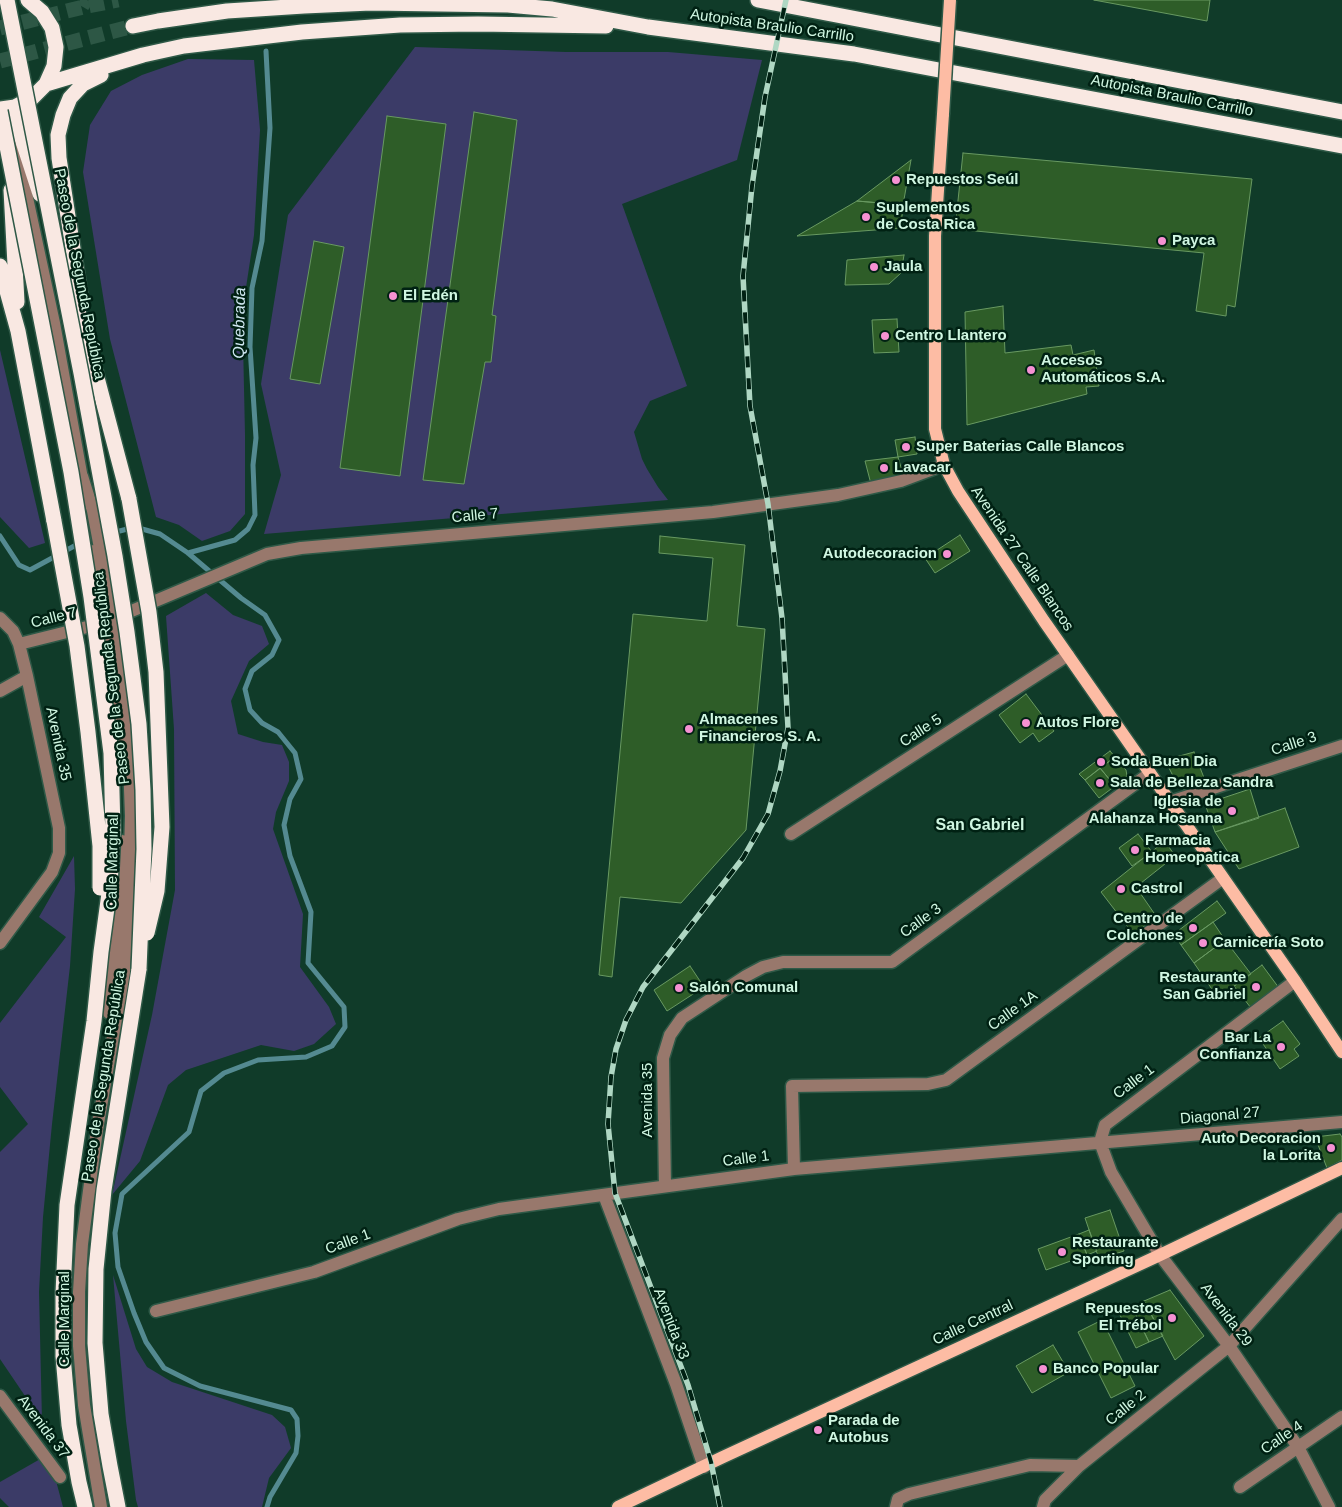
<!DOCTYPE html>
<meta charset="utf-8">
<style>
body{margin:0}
canvas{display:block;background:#103b29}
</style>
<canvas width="1342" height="1507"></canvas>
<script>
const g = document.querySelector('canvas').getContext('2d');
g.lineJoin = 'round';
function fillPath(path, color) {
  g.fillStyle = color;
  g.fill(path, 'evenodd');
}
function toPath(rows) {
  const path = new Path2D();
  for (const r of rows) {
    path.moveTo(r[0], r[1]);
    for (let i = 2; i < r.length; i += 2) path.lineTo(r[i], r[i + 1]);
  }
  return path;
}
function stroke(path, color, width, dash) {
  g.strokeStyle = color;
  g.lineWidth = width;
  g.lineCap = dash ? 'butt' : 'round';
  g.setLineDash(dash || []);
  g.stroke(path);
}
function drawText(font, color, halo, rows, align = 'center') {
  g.font = font + ' Arial,sans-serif';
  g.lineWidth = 5;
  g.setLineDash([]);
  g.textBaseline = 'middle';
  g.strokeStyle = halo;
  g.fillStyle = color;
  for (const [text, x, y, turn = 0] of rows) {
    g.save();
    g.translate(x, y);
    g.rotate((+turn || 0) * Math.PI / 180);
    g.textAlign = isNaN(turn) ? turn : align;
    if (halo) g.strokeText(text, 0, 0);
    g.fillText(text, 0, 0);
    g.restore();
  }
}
fillPath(toPath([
 [415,47,566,52,668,52,762,60,737,160,622,204,687,386,650,401,634,432,642,459,647,469,658,487,668,500,264,534,281,475,261,384,288,215],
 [188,59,254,60,260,130,254,235,245,294,243,342,245,435,245,514,230,531,202,541,179,525,156,517,110,339,83,172,90,125,111,91,142,75],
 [0,350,45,543,29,548,0,517],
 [206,593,233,615,262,626,269,644,249,661,231,701,238,734,263,742,282,745,289,762,289,781,276,812,273,829,303,914,300,967,329,1007,336,1024,314,1044,294,1051,261,1045,186,1070,168,1085,140,1161,112,1195,152,1015,175,890,174,729,166,616],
 [74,856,75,889,70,966,52,1124,43,1217,39,1292,42,1421,0,1359,0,1152,28,1124,0,1087,0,1023,66,937,39,917],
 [113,1275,136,1349,147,1367,172,1382,272,1415,285,1427,291,1448,269,1478,262,1507,138,1507,136,1500,126,1421],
 [42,1458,55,1477,63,1507,9,1507,0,1498,0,1482]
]), '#3b3b67');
stroke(toPath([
 [112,533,135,527,160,534,188,553,241,598,265,615,279,640,272,655,252,671,245,689,250,710,262,723,278,732,295,753,301,779,290,799,284,825,290,856,311,912,308,963,344,1007,345,1027,332,1046,306,1057,258,1060,224,1073,201,1091,189,1132,122,1194,115,1233,118,1267,134,1313,146,1342,164,1368,200,1386,291,1410,297,1419,298,1436,296,1453,270,1497,267,1507],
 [0,536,19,565,30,570,89,538,96,536],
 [188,553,235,540,248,529,255,515,253,465,256,438,250,347,252,288,262,241,270,128,266,51]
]), '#548a91', 5);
const building = toPath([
 [1094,0,1210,0,1207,21,1094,0],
 [474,112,517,120,492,315,496,316,491,362,485,362,464,484,423,480,474,112],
 [387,116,446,124,400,476,340,468,387,116],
 [963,153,1252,179,1235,307,1227,305,1226,316,1196,311,1204,253,955,229,963,153],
 [911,160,903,205,857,201,911,160],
 [857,201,903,205,901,228,797,236,857,201],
 [314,241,344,247,320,384,290,379,314,241],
 [904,255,901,273,889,284,845,285,847,260,904,255],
 [1003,306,1005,353,1071,345,1073,355,1094,350,1099,386,1086,387,1087,394,967,425,965,312,1003,306],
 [897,319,899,352,874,353,872,320,897,319],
 [915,437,917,454,898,457,895,440,915,437],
 [898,457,903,474,871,484,865,461,898,457],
 [960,535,970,551,935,573,925,558,960,535],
 [660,536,745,545,737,626,765,629,746,830,681,903,620,897,612,977,599,975,633,614,707,621,713,558,659,553,660,536],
 [1026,694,1054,731,1039,742,1033,733,1020,743,999,715,1026,694],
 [1110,751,1115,757,1085,780,1079,774,1110,751],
 [1194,752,1206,783,1185,791,1173,776,1165,760,1194,752],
 [1115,757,1126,770,1127,776,1115,786,1100,768,1115,757],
 [1100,768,1115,786,1099,798,1085,780,1100,768],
 [1250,789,1259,818,1215,832,1205,804,1250,789],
 [1285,808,1299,847,1239,869,1215,832,1285,808],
 [1138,834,1152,852,1132,866,1119,848,1138,834],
 [1165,841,1175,856,1136,887,1156,916,1134,935,1101,892,1165,841],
 [1217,901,1226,913,1181,945,1174,934,1217,901],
 [1213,922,1225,940,1194,963,1181,945,1213,922],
 [1225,940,1251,974,1218,998,1194,963,1225,940],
 [1262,965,1279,988,1251,1008,1234,986,1262,965],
 [690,966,704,987,667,1011,654,990,690,966],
 [1283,1021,1300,1044,1294,1049,1299,1056,1280,1069,1259,1038,1283,1021],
 [1340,1134,1342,1137,1342,1160,1327,1168,1315,1137,1340,1134],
 [1110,1210,1124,1251,1099,1259,1085,1218,1110,1210],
 [1089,1230,1097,1251,1087,1255,1079,1234,1089,1230],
 [1079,1234,1087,1255,1046,1270,1038,1249,1079,1234],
 [1170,1290,1204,1336,1175,1360,1144,1301,1170,1290],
 [1144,1301,1163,1336,1149,1342,1132,1307,1144,1301],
 [1132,1307,1149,1342,1136,1348,1119,1313,1132,1307],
 [1102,1320,1135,1386,1111,1398,1078,1332,1102,1320],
 [1053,1345,1069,1372,1032,1393,1016,1366,1053,1345]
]);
fillPath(building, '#2e5d28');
stroke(building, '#689961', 1);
stroke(toPath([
 [83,7,87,0]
]), '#2d5745', 12, [12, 6]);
stroke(toPath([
 [0,28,83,7,118,0],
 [0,61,133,26]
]), '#2d5745', 15, [15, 8]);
const minor = toPath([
 [6,118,15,142,54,323,83,484],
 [82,476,93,511,102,559,123,688,129,763,131,816,129,890,124,972,97,1130,82,1244,79,1292,79,1346,84,1405,101,1507],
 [91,551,113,682,120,769],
 [0,618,13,631,19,644,27,676,59,828,59,853,52,872,0,943],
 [19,644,103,623,267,554,301,548,713,512,838,495,901,481,944,465],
 [0,691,27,676],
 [1170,802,1342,746],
 [791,834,1068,655],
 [109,1013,120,885,122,841],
 [1100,1142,1111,1172,1160,1255,1229,1346,1298,1447,1329,1507],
 [1100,1142,1105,1125,1295,981],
 [794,1169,792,1086,928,1084,946,1080,1223,878],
 [665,1186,663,1058,670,1035,682,1018,746,976,763,967,783,962,892,962,1150,773],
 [604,1195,676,1384,704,1467],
 [156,1311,314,1272,458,1219,499,1209,794,1169,1342,1122],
 [0,1396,60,1477],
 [1240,1487,1342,1417],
 [896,1507,898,1499,909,1494,1030,1465,1079,1466],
 [1043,1507,1045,1500,1079,1466,1229,1346,1342,1219]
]);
const major = toPath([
 [943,114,935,236,935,429,944,465,958,491,1044,621,1295,981,1342,1052],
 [618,1507,723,1457,1160,1255,1342,1168]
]);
const highway = toPath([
 [758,0,1342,112],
 [133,26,158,21,227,11,304,6,371,3,508,5,552,9,648,27,854,54,1342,146],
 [46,84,143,55,184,46,302,32,400,25,478,24,606,26],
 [0,109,15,107,32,98,46,84,54,66,56,47,52,28,42,12,28,0],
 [15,117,40,194],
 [11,190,17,302],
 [0,266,18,331,54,521],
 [68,280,87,340,129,499],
 [80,294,59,158,58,135,63,115,70,98,83,84,101,75],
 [118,1507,110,1466,101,1414,95,1343,96,1269,104,1190,139,969]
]);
stroke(minor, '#2f5947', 15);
stroke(major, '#2f5947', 15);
stroke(highway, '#2f5947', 18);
stroke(minor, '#98786c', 12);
stroke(major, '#fdbca4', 12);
stroke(highway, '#f9e8e2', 15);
const rail = toPath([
 [720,1507,711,1462,688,1385,615,1193,608,1124,611,1077,616,1049,626,1020,643,987,743,858,768,814,780,771,788,728,782,618,768,504,750,406,743,276,752,186,765,97,786,0]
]);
stroke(rail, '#afd7c3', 5.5);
stroke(rail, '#002113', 4, [11]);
const majorBridge = toPath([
 [943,114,950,0]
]);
const highwayBridge = toPath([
 [7,0,81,373,115,556,127,632,139,724,143,790,144,849,139,969],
 [0,111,71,472,91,597,111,753,113,831,110,886,101,952,94,1021,67,1205,63,1293,63,1356,69,1425,79,1482,85,1507],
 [129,499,149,612,156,672,162,827,157,891,147,933],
 [54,521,77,646,88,732,100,846,100,888]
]);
stroke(majorBridge, '#2f5947', 15, []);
stroke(highwayBridge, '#2f5947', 18, []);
stroke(majorBridge, '#fdbca4', 12);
stroke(highwayBridge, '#f9e8e2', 15);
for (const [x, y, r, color] of [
 [896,180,5,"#f591d2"],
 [866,217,5,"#f591d2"],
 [1162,241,5,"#f591d2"],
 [874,267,5,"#f591d2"],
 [393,296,5,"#f591d2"],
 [885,336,5,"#f591d2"],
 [1031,370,5,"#f591d2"],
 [906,447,5,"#f591d2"],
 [884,468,5,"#f591d2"],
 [947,554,5,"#f591d2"],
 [1026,723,5,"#f591d2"],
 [689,729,5,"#f591d2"],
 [1101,762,5,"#f591d2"],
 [1100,783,5,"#f591d2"],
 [1232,811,5,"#f591d2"],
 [1135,850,5,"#f591d2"],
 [1121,889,5,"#f591d2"],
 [1193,928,5,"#f591d2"],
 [1203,943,5,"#f591d2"],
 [1256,987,5,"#f591d2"],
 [679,988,5,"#f591d2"],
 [1281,1047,5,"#f591d2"],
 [1331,1148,5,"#f591d2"],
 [1062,1252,5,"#f591d2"],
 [1172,1318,5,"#f591d2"],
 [1043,1369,5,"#f591d2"],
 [818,1430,5,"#f591d2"]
]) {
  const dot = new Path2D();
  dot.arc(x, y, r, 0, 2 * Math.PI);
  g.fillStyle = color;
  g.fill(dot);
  stroke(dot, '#002113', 2);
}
drawText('15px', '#d0f7e2', '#002113', [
 ["Autopista Braulio Carrillo",772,26,8],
 ["Autopista Braulio Carrillo",1172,96,11],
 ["Paseo de la Segunda República",79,274,79],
 ["Calle 7",475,516,-5],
 ["Avenida 27 Calle Blancos",1022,559,56],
 ["Calle 7",54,618,-14],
 ["Paseo de la Segunda República",112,678,-97],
 ["Calle 5",921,731,-33],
 ["Avenida 35",58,744,78],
 ["Calle 3",1294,744,-18],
 ["Calle Marginal",113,862,-89],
 ["Calle 3",921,921,-36],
 ["Calle 1A",1013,1011,-36],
 ["Paseo de la Segunda República",104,1076,-81],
 ["Calle 1",1134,1082,-37],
 ["Avenida 35",648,1100,-90],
 ["Diagonal 27",1220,1116,-5],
 ["Calle 1",746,1159,-7],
 ["Calle 1",348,1242,-20],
 ["Avenida 29",1226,1315,53],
 ["Calle Marginal",65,1319,-90],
 ["Calle Central",973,1323,-25],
 ["Avenida 33",671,1324,69],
 ["Calle 2",1126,1408,-39],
 ["Avenida 37",43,1427,53],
 ["Calle 4",1282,1438,-34]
]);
drawText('bold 15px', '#d0f7e2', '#002113', [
 ["Repuestos Seúl",906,180],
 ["Suplementos",876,208],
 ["de Costa Rica",876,225],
 ["Payca",1172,241],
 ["Jaula",884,267],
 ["El Edén",403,296],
 ["Centro Llantero",895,336],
 ["Accesos",1041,361],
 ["Automáticos S.A.",1041,378],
 ["Super Baterias Calle Blancos",916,447],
 ["Lavacar",894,468],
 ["Autodecoracion",937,554,"right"],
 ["Almacenes",699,720],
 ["Financieros S. A.",699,737],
 ["Autos Flore",1036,723],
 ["Soda Buen Dia",1111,762],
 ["Sala de Belleza Sandra",1110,783],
 ["Iglesia de",1222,802,"right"],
 ["Alahanza Hosanna",1222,819,"right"],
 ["Farmacia",1145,841],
 ["Homeopatica",1145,858],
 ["Castrol",1131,889],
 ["Centro de",1183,919,"right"],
 ["Colchones",1183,936,"right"],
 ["Carnicería Soto",1213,943],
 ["Restaurante",1246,978,"right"],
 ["San Gabriel",1246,995,"right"],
 ["Salón Comunal",689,988],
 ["Bar La",1271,1038,"right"],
 ["Confianza",1271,1055,"right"],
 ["Auto Decoracion",1321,1139,"right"],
 ["la Lorita",1321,1156,"right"],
 ["Restaurante",1072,1243],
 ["Sporting",1072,1260],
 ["Repuestos",1162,1309,"right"],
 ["El Trébol",1162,1326,"right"],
 ["Banco Popular",1053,1369],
 ["Parada de",828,1421],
 ["Autobus",828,1438]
], 'left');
drawText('italic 16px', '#d1e9f2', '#002113', [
 ["Quebrada",240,323,-89]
]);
drawText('bold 16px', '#d0f7e2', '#002113', [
 ["San Gabriel",980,826]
]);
</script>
